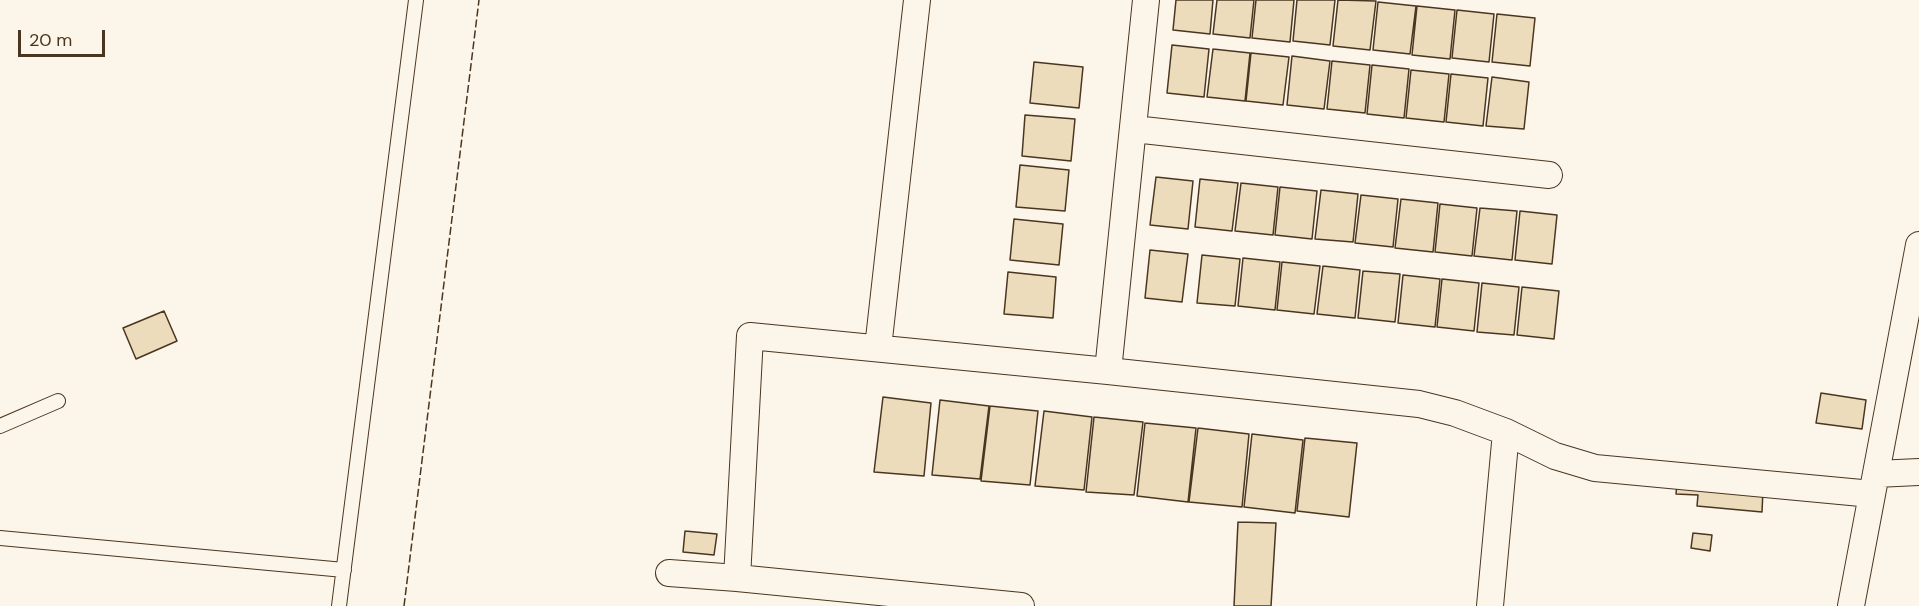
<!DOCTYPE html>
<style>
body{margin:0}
#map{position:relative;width:1919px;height:606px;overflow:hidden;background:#fbf6e9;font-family:"DM Sans",sans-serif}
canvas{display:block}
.scale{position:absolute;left:18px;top:30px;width:87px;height:27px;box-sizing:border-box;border:3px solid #4a3520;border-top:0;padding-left:8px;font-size:18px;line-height:21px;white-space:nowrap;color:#4a3520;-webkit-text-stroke:4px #fbf6e9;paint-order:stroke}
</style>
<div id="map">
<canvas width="1919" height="606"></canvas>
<div class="scale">20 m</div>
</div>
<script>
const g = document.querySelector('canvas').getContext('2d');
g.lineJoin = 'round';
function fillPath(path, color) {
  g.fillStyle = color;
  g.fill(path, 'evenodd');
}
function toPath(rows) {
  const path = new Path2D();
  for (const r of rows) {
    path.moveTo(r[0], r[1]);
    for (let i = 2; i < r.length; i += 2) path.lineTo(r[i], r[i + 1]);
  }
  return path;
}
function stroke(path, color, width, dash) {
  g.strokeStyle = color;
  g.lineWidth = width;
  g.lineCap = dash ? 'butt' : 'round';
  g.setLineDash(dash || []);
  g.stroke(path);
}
const building = toPath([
 [1176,0,1213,0,1210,34,1173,30,1176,0],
 [1217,0,1254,0,1250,38,1213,34,1217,0],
 [1256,0,1294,0,1290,42,1252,38,1256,0],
 [1297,0,1335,0,1330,45,1293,41,1297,0],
 [1338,0,1376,1,1370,50,1333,46,1338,0],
 [1378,2,1416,6,1410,54,1373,50,1378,2],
 [1417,6,1455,10,1450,59,1412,55,1417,6],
 [1457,10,1494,14,1489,62,1452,58,1457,10],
 [1497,14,1535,18,1530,66,1492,62,1497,14],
 [1172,45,1209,49,1204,97,1167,93,1172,45],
 [1213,49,1250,53,1245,101,1207,97,1213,49],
 [1251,53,1289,57,1283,105,1246,101,1251,53],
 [1292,56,1330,61,1324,109,1287,105,1292,56],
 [1332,61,1370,65,1365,113,1327,109,1332,61],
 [1034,62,1083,67,1079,108,1030,103,1034,62],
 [1372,65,1409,69,1404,118,1367,114,1372,65],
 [1411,70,1449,74,1444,122,1406,118,1411,70],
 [1451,74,1488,78,1483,126,1446,122,1451,74],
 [1492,77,1529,82,1524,129,1486,126,1492,77],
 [1025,115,1075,119,1071,161,1022,156,1025,115],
 [1020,165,1069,170,1065,211,1016,207,1020,165],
 [1156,177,1193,181,1188,229,1150,225,1156,177],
 [1200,179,1238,183,1232,231,1195,227,1200,179],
 [1241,183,1278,187,1273,235,1235,231,1241,183],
 [1280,187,1317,191,1312,239,1275,235,1280,187],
 [1321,190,1358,194,1353,242,1315,239,1321,190],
 [1361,195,1398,199,1393,247,1355,243,1361,195],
 [1401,199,1438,203,1433,252,1395,248,1401,199],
 [1440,204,1477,208,1472,256,1435,252,1440,204],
 [1480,208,1517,211,1512,260,1474,256,1480,208],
 [1520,211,1557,215,1552,264,1515,260,1520,211],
 [1014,219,1063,224,1059,265,1010,260,1014,219],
 [1150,250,1188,254,1182,302,1145,298,1150,250],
 [1202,255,1240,259,1235,306,1197,303,1202,255],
 [1243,258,1280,262,1275,310,1238,306,1243,258],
 [1282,262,1320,266,1314,314,1277,310,1282,262],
 [1323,266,1360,270,1355,318,1317,314,1323,266],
 [1363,271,1400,274,1395,322,1358,318,1363,271],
 [1008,272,1056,277,1053,318,1004,314,1008,272],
 [1403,275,1440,279,1435,327,1398,323,1403,275],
 [1442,279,1479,283,1474,331,1437,327,1442,279],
 [1482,283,1519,287,1514,335,1477,332,1482,283],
 [1522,287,1559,291,1554,339,1517,335,1522,287],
 [164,311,177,341,136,359,123,328,164,311],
 [1821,393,1866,400,1862,429,1816,423,1821,393],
 [883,397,931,403,924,476,874,472,883,397],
 [940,400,989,406,980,479,932,475,940,400],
 [990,406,1038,411,1030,485,981,481,990,406],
 [1044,411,1092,417,1084,490,1035,486,1044,411],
 [1094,417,1143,422,1134,495,1086,492,1094,417],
 [1145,423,1196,428,1188,502,1137,496,1145,423],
 [1198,428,1249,434,1242,507,1189,502,1198,428],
 [1252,434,1303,440,1295,513,1244,507,1252,434],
 [1305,438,1357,443,1349,517,1297,511,1305,438],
 [1677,483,1763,490,1762,512,1697,506,1698,495,1676,494,1677,483],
 [1238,522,1276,523,1271,606,1234,606,1238,522],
 [685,531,717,534,714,555,683,552,685,531],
 [1693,533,1712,535,1710,551,1691,548,1693,533]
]);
fillPath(building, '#ecdcbc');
stroke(building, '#4a3520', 1.5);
const service = toPath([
 [0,426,58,401],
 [0,538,344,570],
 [339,606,416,0]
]);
const minor = toPath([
 [1146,0,1108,371,1419,404,1455,413,1506,432,1490,606],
 [1134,129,1549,175],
 [878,348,917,0],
 [1506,432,1555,456,1595,468,1872,494],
 [1876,474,1919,472],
 [669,573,737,578],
 [1021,606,737,578,750,336,1108,371],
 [1851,606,1919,245]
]);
stroke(service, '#4a3520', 16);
stroke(minor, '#4a3520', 28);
stroke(service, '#fbf6e9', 14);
stroke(minor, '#fbf6e9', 26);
stroke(toPath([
 [404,606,479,0]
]), '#4a3520', 1.5, [8, 3]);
</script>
